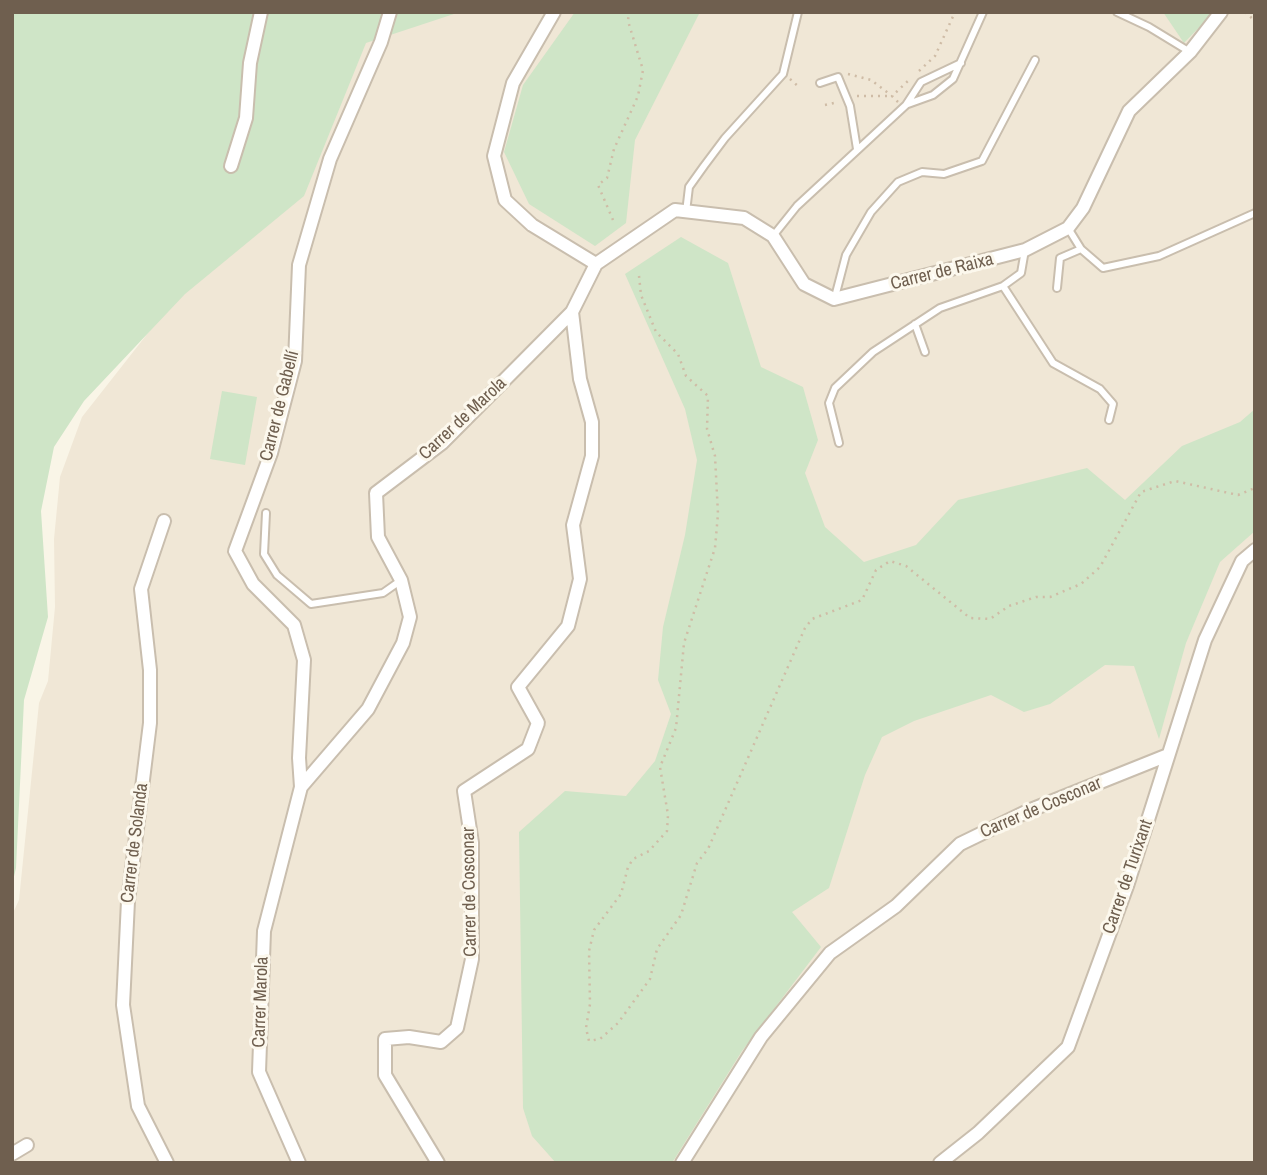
<!DOCTYPE html>
<meta charset="utf-8">
<style>
body{margin:0}
#map{position:relative;width:1267px;height:1175px;overflow:hidden;background:#f9f5e7;font-family:"Archivo Narrow",sans-serif}
canvas{display:block}
.frame{position:absolute;inset:0;border:14px solid #6f5f4f;pointer-events:none}
</style>
<div id="map">
<canvas width="1267" height="1175"></canvas>
<div class="frame"></div>
</div>
<script>
const g = document.querySelector('canvas').getContext('2d');
g.lineJoin = 'round';
function fillPath(path, color) {
  g.fillStyle = color;
  g.fill(path, 'evenodd');
}
function toPath(rows) {
  const path = new Path2D();
  for (const r of rows) {
    path.moveTo(r[0], r[1]);
    for (let i = 2; i < r.length; i += 2) path.lineTo(r[i], r[i + 1]);
  }
  return path;
}
function stroke(path, color, width, dash) {
  g.strokeStyle = color;
  g.lineWidth = width;
  g.lineCap = dash ? 'butt' : 'round';
  g.setLineDash(dash || []);
  g.stroke(path);
}
function drawText(font, color, halo, rows, align = 'center') {
  g.font = font + ' "Archivo Narrow",sans-serif';
  g.lineWidth = 6;
  g.setLineDash([]);
  g.textBaseline = 'middle';
  g.strokeStyle = halo;
  g.fillStyle = color;
  for (const [text, x, y, turn = 0] of rows) {
    g.save();
    g.translate(x, y);
    g.rotate((+turn || 0) * Math.PI / 180);
    g.textAlign = isNaN(turn) ? turn : align;
    if (halo) g.strokeText(text, 0, 0);
    g.fillText(text, 0, 0);
    g.restore();
  }
}
fillPath(toPath([
 [256,12,1255,12,1255,1163,12,1163,12,915,19,900,39,703,48,681,55,607,54,539,60,477,82,417,181,291]
]), '#f0e7d6');
fillPath(toPath([
 [12,12,460,12,366,43,304,196,185,294,84,401,54,447,41,511,48,617,24,700,16,868,12,885],
 [575,12,700,12,635,140,626,223,595,246,529,204,504,152,523,85],
 [1163,12,1214,12,1184,43],
 [681,237,728,263,761,367,803,387,818,440,805,473,825,527,864,562,916,545,958,500,1087,468,1125,500,1182,446,1240,422,1255,409,1255,531,1220,562,1186,643,1159,739,1134,666,1105,665,1050,704,1024,712,991,695,914,721,882,737,865,775,829,888,792,912,821,947,742,1051,672,1163,556,1163,532,1136,523,1108,519,832,565,791,626,796,655,761,671,714,658,680,663,627,685,535,697,460,685,409,625,274],
 [222,391,257,397,245,465,210,459]
]), '#cfe5c7');
const lane = toPath([
 [1117,12,1149,27,1190,52],
 [820,83,838,77,850,106,857,149],
 [908,104,933,95,953,79,983,12],
 [686,212,689,187,704,166,725,138,783,74,798,12],
 [1068,228,1081,249,1103,268,1159,256,1255,213],
 [773,236,797,206,906,105,921,82,961,63],
 [1025,250,1021,273,1003,286,1053,363,1100,389,1113,404,1109,420],
 [1057,288,1060,258,1081,249],
 [835,297,846,255,871,212,898,182,922,172,944,174,982,161,1035,60],
 [915,324,925,352],
 [839,443,829,403,835,388,873,352,940,308,1003,286],
 [266,513,264,554,277,575,311,604,383,593,400,581]
]);
const street = toPath([
 [554,12,513,83,494,156,505,200,532,225,596,264],
 [231,166,246,118,250,63,261,12],
 [164,521,141,589,150,670,150,723,128,901,123,1005,138,1106,167,1163],
 [301,787,299,758,304,660,294,625,253,584,235,551,271,453,295,361,299,265,330,159,381,42,390,12],
 [12,1154,27,1145],
 [299,1163,259,1072,264,931,301,787,368,709,403,643,410,617,401,580,378,537,376,493,442,443,572,312,596,264,675,210,744,218,773,236,804,284,834,299,1025,250,1068,228,1083,208,1129,111,1190,52,1221,12],
 [438,1163,385,1075,385,1039,409,1037,441,1042,457,1028,472,959,472,843,464,791,528,749,538,723,518,687,568,626,580,579,573,525,592,456,592,422,580,379,572,312],
 [682,1163,761,1037,830,953,896,906,960,844,1028,811,1168,755],
 [940,1163,978,1133,1068,1047,1127,886,1205,640,1242,561,1255,550]
]);
stroke(lane, '#c9beae', 10);
stroke(street, '#c9beae', 16);
stroke(toPath([
 [1245,12,1255,21],
 [919,71,935,56,955,12],
 [848,74,871,80,891,95],
 [790,79,800,88],
 [857,96,892,96],
 [898,102,892,96,909,80],
 [825,105,838,102],
 [613,220,598,185,607,178,614,149,638,96,643,70,628,21,629,12],
 [639,276,641,295,656,332,678,354,686,376,708,396,707,429,715,456,718,514,715,548,684,643,676,728,660,767,668,815,667,831,649,851,633,859,628,867,621,894,594,930,589,951,590,1004,586,1028,589,1041,600,1039,618,1023,650,979,657,949,681,915,697,863,708,849,805,628,812,619,862,600,876,570,890,561,906,566,970,618,990,619,1009,606,1036,597,1050,597,1081,584,1100,567,1141,492,1175,481,1238,495,1255,488]
]), '#cfbca6', 2.5, [2, 5]);
stroke(lane, '#fff', 6);
stroke(street, '#fff', 12);
drawText('18px', '#6f5f4f', '#fcf8ed', [
 ["Carrer de Raixa",942,272,-14],
 ["Carrer de Gabellí",280,406,-76],
 ["Carrer de Marola",463,419,-43],
 ["Carrer de Cosconar",1041,808,-23],
 ["Carrer de Solanda",135,843,-83],
 ["Carrer de Turixant",1128,877,-71],
 ["Carrer de Cosconar",470,892,-91],
 ["Carrer Marola",261,1002,-88]
]);
</script>
